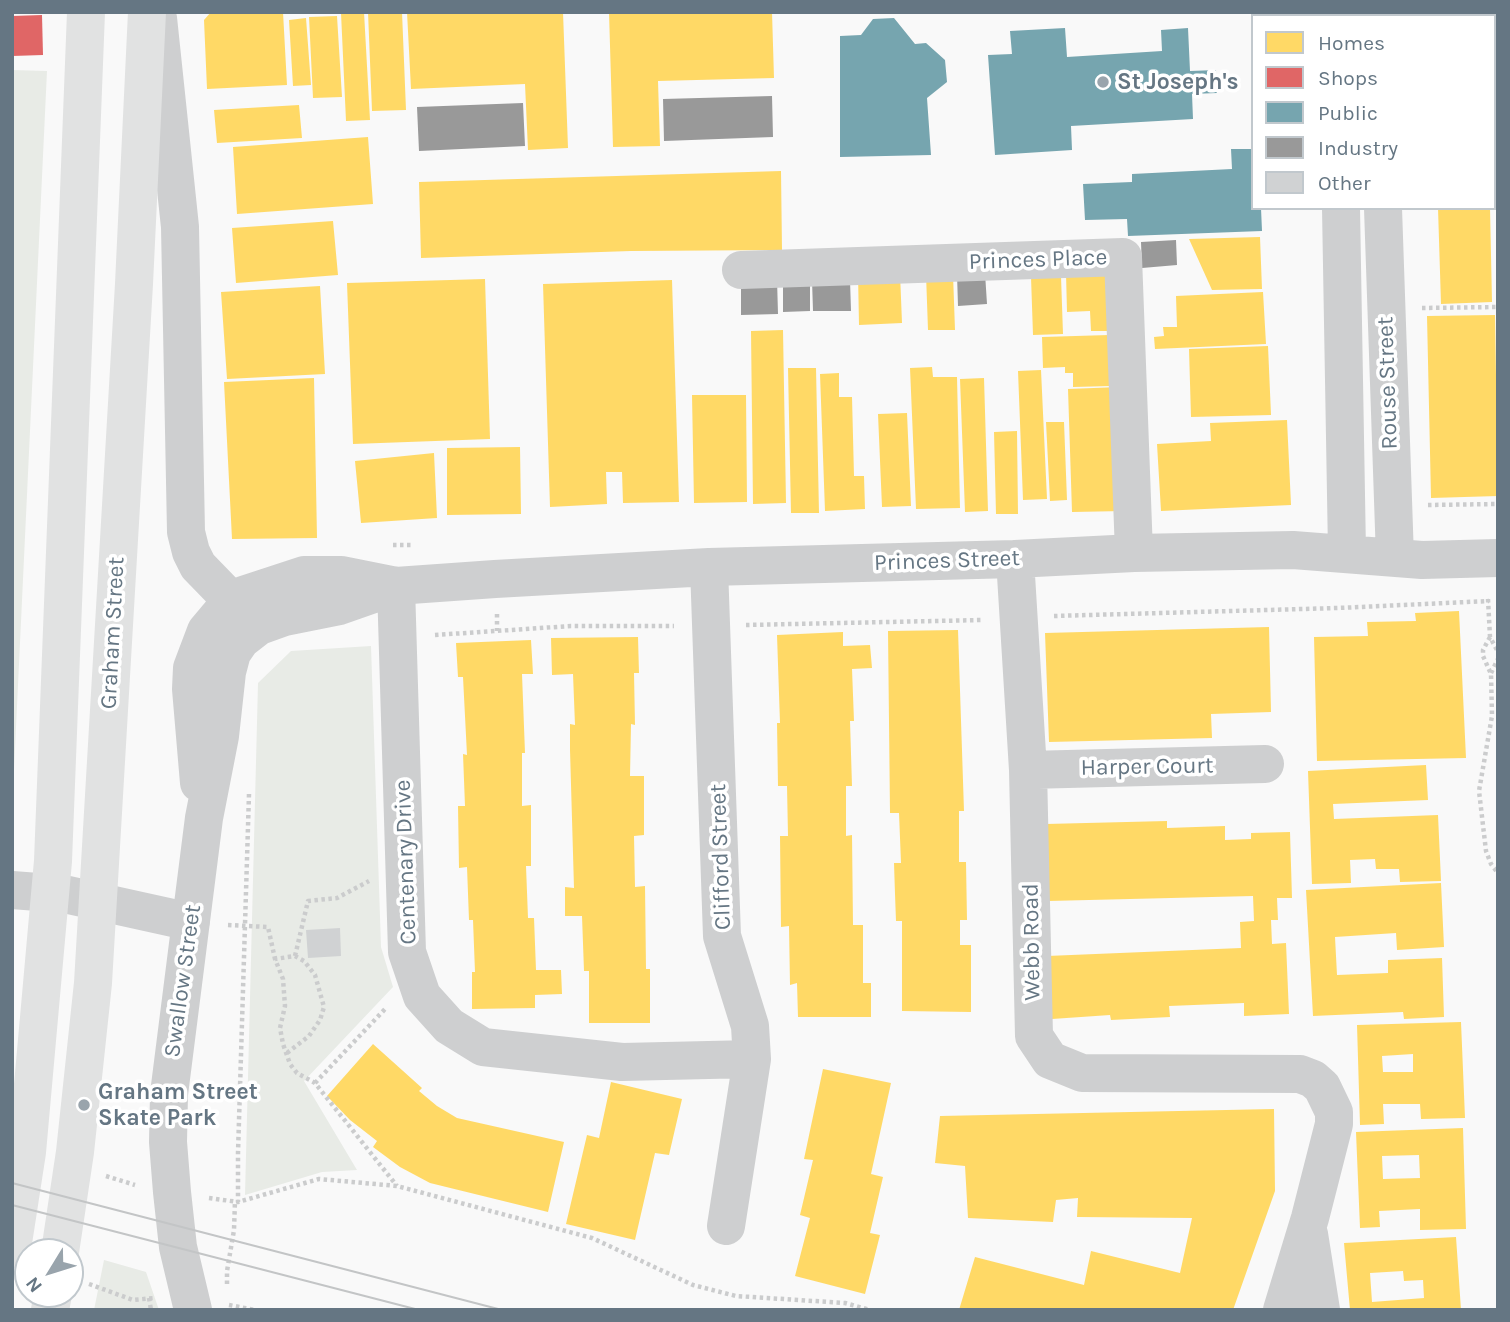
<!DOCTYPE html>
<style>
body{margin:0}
#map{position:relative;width:1510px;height:1322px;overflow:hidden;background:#f9f9f9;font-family:Karla,sans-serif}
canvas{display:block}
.frame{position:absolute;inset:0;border:14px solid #657683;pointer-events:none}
.legend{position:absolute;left:1251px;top:14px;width:245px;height:196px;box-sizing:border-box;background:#fff;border:2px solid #c1c8cd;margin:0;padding:9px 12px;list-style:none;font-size:21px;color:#657683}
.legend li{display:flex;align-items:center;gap:14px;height:35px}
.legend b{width:35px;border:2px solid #c1c8cd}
.north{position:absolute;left:14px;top:1238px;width:70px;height:70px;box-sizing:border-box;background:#fff;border:2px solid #c1c8cd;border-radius:50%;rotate:232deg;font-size:19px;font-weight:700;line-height:28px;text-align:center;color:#657683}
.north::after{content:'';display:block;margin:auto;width:24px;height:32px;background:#99a4ac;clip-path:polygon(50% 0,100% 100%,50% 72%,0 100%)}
</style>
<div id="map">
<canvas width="1510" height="1322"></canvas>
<div class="frame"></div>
<ul class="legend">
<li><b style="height:19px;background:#ffd966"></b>Homes</li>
<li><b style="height:19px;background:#e06666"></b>Shops</li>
<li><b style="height:19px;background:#76a5af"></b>Public</li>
<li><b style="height:19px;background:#999"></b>Industry</li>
<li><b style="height:19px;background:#d0d2d3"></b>Other</li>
</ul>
<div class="north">N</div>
</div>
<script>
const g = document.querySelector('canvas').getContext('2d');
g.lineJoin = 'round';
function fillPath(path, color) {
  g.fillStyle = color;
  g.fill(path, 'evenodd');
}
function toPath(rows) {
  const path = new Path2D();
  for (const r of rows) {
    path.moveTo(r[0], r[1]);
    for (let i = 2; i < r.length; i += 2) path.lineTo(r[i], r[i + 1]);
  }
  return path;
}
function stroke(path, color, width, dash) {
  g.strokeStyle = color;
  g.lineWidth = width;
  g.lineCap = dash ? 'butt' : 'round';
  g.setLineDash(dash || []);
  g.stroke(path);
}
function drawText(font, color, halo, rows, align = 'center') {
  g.font = font + ' Karla,sans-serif';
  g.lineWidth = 7;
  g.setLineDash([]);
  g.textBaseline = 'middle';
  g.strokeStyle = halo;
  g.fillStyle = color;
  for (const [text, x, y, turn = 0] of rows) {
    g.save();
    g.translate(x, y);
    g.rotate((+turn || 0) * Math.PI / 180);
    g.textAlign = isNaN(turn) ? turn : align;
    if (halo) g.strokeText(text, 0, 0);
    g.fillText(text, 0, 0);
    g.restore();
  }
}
fillPath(toPath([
 [12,70,47,71,12,812],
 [371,646,381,947,393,987,304,1081,357,1170,322,1172,245,1195,258,683,291,651],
 [104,1260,146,1272,159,1310,94,1310]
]), '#e8ebe6');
fillPath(toPath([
 [211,12,283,12,287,85,207,89,204,20],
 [364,12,370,120,346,121,341,13],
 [368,12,402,12,406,110,372,111],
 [407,12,563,12,568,148,528,150,525,84,411,89],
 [609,12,772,12,774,78,658,81,660,146,613,147],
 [1430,12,1480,12,1480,16,1430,16],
 [337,16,342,97,313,98,309,17],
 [306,18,311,85,293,86,289,20],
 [299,105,302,138,217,143,214,110],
 [368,137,373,204,237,214,233,147],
 [781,171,782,250,631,251,421,258,419,182],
 [1438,208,1490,208,1492,302,1441,304],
 [333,221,338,275,236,283,232,228],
 [1260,237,1262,289,1212,290,1189,239],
 [1116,272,1117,331,1091,331,1090,311,1067,312,1066,273],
 [900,273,902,323,859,325,858,274],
 [926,274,953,274,955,330,928,330],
 [1061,276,1063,334,1033,335,1031,277],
 [485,279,490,439,353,444,347,283],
 [672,280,679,502,623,503,622,472,606,472,607,504,550,507,543,284],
 [320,286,325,374,227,379,221,292],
 [1263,292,1266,344,1155,349,1154,337,1164,336,1163,327,1177,327,1176,296],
 [1495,315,1498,496,1431,498,1427,316],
 [783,330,786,503,753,504,751,331],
 [1109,335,1111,386,1073,387,1073,373,1065,373,1065,367,1043,368,1042,337],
 [1268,346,1271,415,1191,417,1189,349],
 [932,367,933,377,957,377,960,508,916,509,910,368],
 [788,368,816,368,819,513,791,513],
 [1041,370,1047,499,1023,500,1018,371],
 [839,373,839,397,852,397,854,476,864,476,865,509,825,511,820,374],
 [314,378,317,538,232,539,224,382],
 [984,378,988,511,965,512,960,379],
 [1119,387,1124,511,1072,512,1068,389],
 [692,395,746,395,747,502,694,503],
 [907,413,911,506,882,507,878,414],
 [1287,420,1291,505,1161,511,1157,444,1211,441,1210,423],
 [1046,422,1064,422,1067,500,1050,501],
 [1017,431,1018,514,996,514,994,432],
 [520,447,521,514,447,515,447,448],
 [434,453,437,518,361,523,355,461],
 [1459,611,1466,758,1317,761,1314,637,1368,636,1367,622,1416,621,1415,613],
 [1269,627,1271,712,1211,714,1212,738,1049,742,1045,633],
 [958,630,964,811,959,811,959,862,966,862,967,920,960,920,960,945,971,945,971,1012,902,1011,902,921,896,921,895,894,894,863,901,863,899,813,890,813,888,631],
 [843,632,843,646,870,645,872,668,852,669,854,721,850,721,852,786,846,786,846,836,852,835,853,925,863,925,863,983,871,983,871,1017,798,1017,797,983,790,985,789,926,781,927,780,836,788,836,787,786,778,786,777,723,780,723,777,635],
 [638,637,639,673,634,673,635,725,631,724,630,776,644,776,644,835,634,836,635,887,645,886,646,969,650,969,650,1023,589,1023,589,971,584,971,582,916,565,916,565,887,574,888,570,750,570,724,575,725,573,674,552,675,551,638],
 [531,640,533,674,522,674,525,753,522,753,522,806,531,805,531,866,526,866,528,918,534,918,536,970,561,970,562,994,535,995,535,1008,472,1009,472,972,475,972,473,920,469,920,467,867,459,868,458,806,465,806,463,754,467,755,463,677,458,677,456,643],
 [1426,765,1428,800,1333,804,1334,819,1438,815,1441,881,1400,882,1399,869,1376,869,1375,859,1350,860,1351,883,1312,884,1308,771],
 [1167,821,1167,828,1225,826,1225,840,1251,839,1251,833,1290,832,1292,898,1277,898,1278,920,1271,920,1272,944,1286,943,1289,1014,1244,1016,1244,1003,1169,1006,1170,1017,1111,1020,1110,1015,1052,1019,1047,956,1241,948,1240,922,1254,921,1253,896,1048,901,1046,824],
 [1441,883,1444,947,1397,950,1396,933,1335,937,1337,975,1388,973,1388,960,1442,958,1444,1017,1404,1019,1403,1012,1313,1016,1306,890],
 [1461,1022,1465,1118,1421,1119,1420,1104,1383,1104,1384,1124,1360,1125,1357,1025],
 [1413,1054,1413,1072,1383,1072,1382,1056],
 [373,1044,422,1088,419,1091,437,1106,457,1118,564,1142,548,1212,430,1183,400,1167,373,1147,377,1141,350,1120,327,1096],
 [823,1069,891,1083,871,1174,883,1177,870,1233,880,1235,865,1294,795,1276,810,1218,800,1215,813,1160,804,1159],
 [611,1082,682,1099,669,1155,655,1153,635,1240,566,1224,587,1135,599,1138],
 [1274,1109,1275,1191,1233,1310,959,1310,975,1257,1084,1285,1091,1251,1180,1273,1192,1218,1077,1217,1078,1198,1056,1200,1053,1222,968,1218,965,1166,935,1163,940,1116],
 [1463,1128,1466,1229,1420,1230,1420,1209,1379,1211,1380,1227,1360,1228,1356,1132],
 [1419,1155,1420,1178,1383,1179,1382,1156],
 [1456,1237,1461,1310,1350,1310,1344,1243],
 [1403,1271,1404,1281,1423,1280,1424,1298,1372,1302,1370,1273]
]), '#ffd966');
fillPath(toPath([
 [42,15,43,55,12,56,12,16]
]), '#e06666');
fillPath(toPath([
 [894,18,915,44,926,43,945,60,947,82,927,98,931,155,840,157,840,36,861,35,873,19],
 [1065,28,1067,57,1162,51,1161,30,1188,28,1190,71,1216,70,1217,93,1192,94,1193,119,1071,126,1072,150,995,155,988,55,1012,54,1010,31],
 [1231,149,1253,149,1253,208,1261,208,1262,231,1128,236,1127,219,1085,220,1083,184,1132,182,1132,174,1232,169]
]), '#76a5af');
fillPath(toPath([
 [772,96,773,137,664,141,663,99],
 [523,103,525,146,419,151,417,107],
 [1176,240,1177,265,1142,268,1141,242],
 [985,273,987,304,958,306,957,274],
 [777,279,778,314,741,315,741,280],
 [783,279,810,279,810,311,783,312],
 [812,280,850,280,851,311,813,311]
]), '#999');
fillPath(toPath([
 [340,928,341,956,308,958,306,930]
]), '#d0d2d3');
stroke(toPath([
 [1422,308,1498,307],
 [1428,505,1498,504],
 [393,545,412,545],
 [1488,599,1490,637,1498,652],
 [497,614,497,631],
 [1054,616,1338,608,1489,601],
 [746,625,982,620],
 [435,635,571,626,674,626],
 [1490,637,1483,650,1483,656,1491,674,1492,716,1479,791,1486,851,1491,864,1498,873],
 [1491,673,1498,659],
 [249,794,238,1153,238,1202,319,1179,397,1186,592,1238,693,1285,736,1296,845,1303,870,1310],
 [228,925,268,927,275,959],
 [295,956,308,901,337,898,369,881],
 [287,1053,309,1036,320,1020,324,1007,315,975,304,961,295,956,275,959,283,979,285,1006,280,1028,283,1044,290,1064,297,1073,315,1083,397,1186],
 [315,1083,386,1008],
 [106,1176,135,1185],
 [209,1198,238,1202],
 [89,1284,133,1300,154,1298],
 [227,1284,227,1271,234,1230,235,1201],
 [149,1298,151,1310],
 [229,1305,255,1310]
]), '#cbcccd', 4.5, [3.5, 3.5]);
stroke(toPath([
 [1334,12,1334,16],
 [1380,16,1380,12],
 [158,18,180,227,186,532,191,552,198,566,232,601,246,635],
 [1341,208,1347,552],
 [1383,208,1395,558],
 [741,270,1123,257,1134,553],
 [1015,559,1028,770,1034,1036,1050,1060,1082,1073,1300,1074,1313,1079,1322,1087,1334,1112,1334,1124,1310,1218,1282,1310],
 [709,567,722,936,750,1026,752,1059,726,1226],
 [396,586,407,952,422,996,449,1026,483,1047,622,1062,752,1059],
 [1028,770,1265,764],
 [199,783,191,689,192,668,206,631,227,606,243,595,304,575,341,575,396,586],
 [12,890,64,894,191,922],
 [1309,1234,1321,1310],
 [193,1310,178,1247,172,1192,168,1142,169,1094,204,818,220,736,227,672,232,653,241,640,259,626,284,617,339,606,396,586,495,579,709,567,1015,559,1134,553,1293,550,1422,560,1498,558]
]), '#cecfd0', 38);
stroke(toPath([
 [12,1249,27,1152,53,861,86,12],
 [60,1252,75,1152,93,983,134,284,147,12],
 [50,1310,53,1294]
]), '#e1e2e2', 38);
stroke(toPath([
 [12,1183,502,1310],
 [12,1205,419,1310]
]), '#c3c5c6', 2);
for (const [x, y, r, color] of [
 [1103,82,7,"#99a4ac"],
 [84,1105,7,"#99a4ac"]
]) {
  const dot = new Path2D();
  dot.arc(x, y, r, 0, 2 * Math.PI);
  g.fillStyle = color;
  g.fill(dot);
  stroke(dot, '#fff', 2.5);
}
drawText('bold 23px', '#657683', '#fff', [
 ["St Joseph's",1117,82],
 ["Graham Street",98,1092],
 ["Skate Park",98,1118]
], 'left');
drawText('23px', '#657683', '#fff', [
 ["Princes Place",1038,260,-2],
 ["Rouse Street",1388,383,-92],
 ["Princes Street",947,561,-2],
 ["Graham Street",113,633,-87],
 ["Harper Court",1147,767,-1],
 ["Clifford Street",721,857,-92],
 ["Centenary Drive",406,862,-92],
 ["Webb Road",1032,942,-91],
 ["Swallow Street",183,981,-82]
]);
</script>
